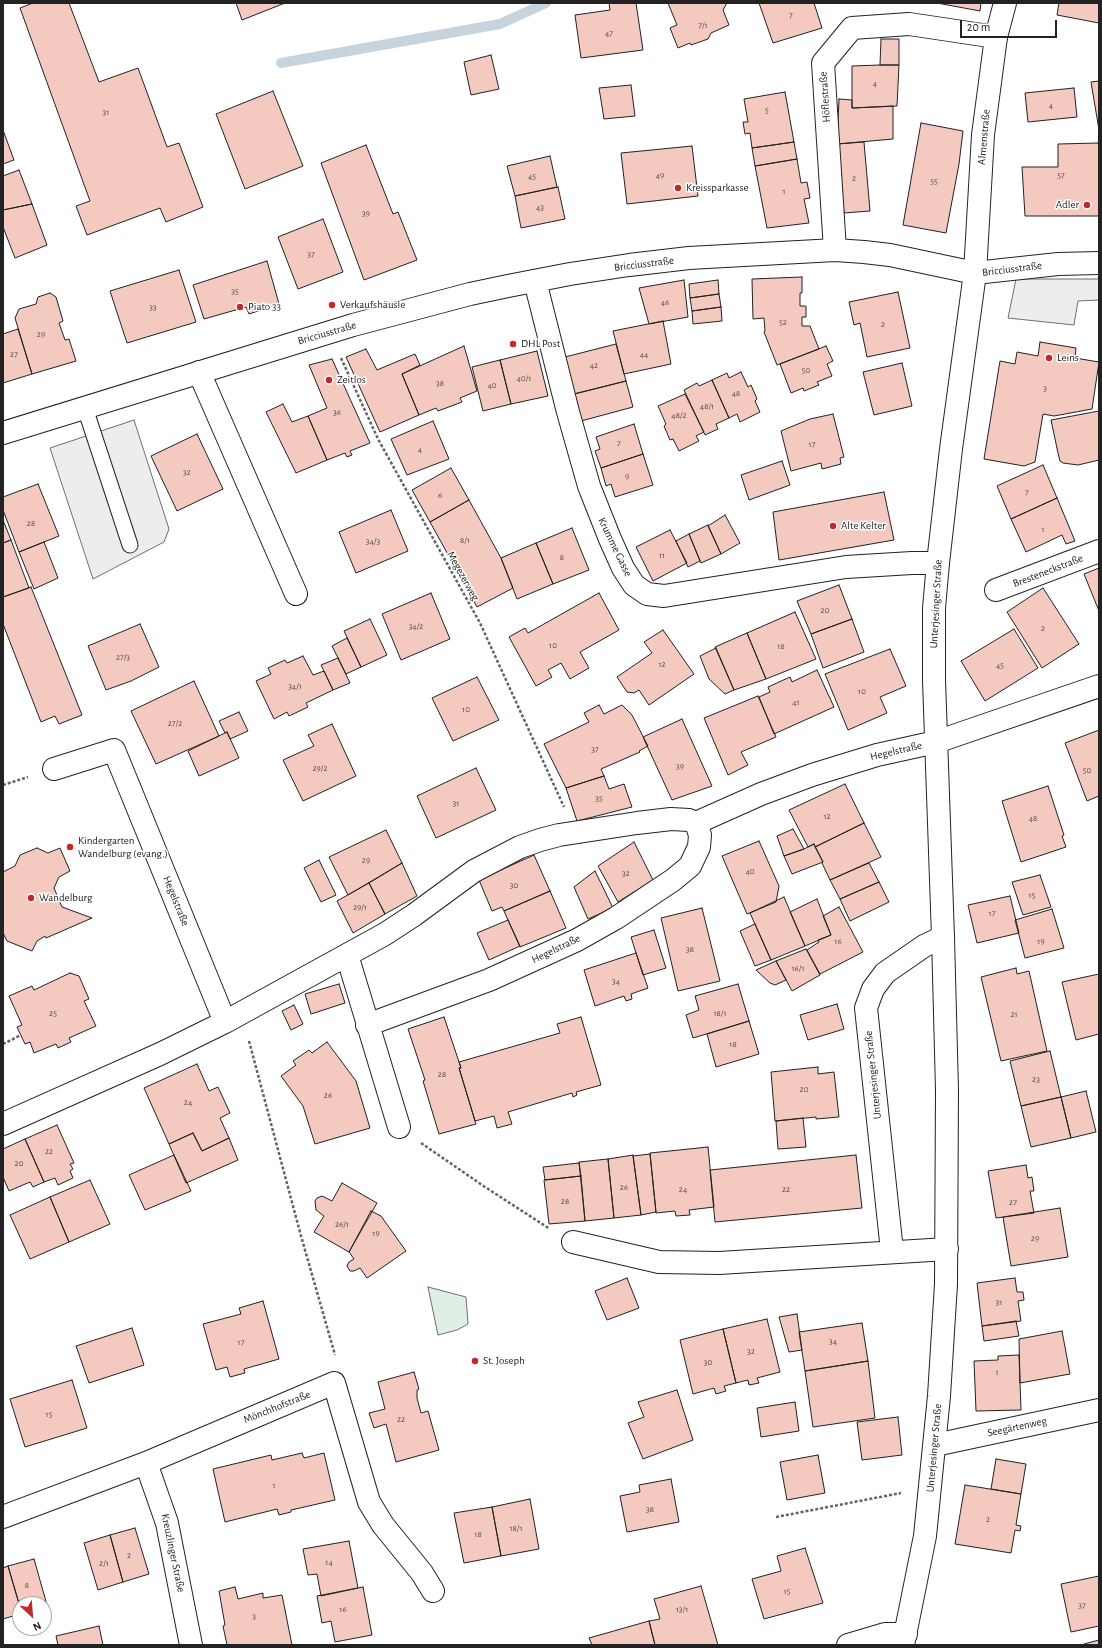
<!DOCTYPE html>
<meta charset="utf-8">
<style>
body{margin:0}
#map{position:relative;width:1102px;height:1648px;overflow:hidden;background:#fff;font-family:"Alegreya Sans",sans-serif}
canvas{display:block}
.frame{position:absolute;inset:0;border:4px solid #222;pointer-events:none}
.north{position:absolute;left:12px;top:1596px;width:40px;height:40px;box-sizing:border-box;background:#fff;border:1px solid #a7a7a7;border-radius:50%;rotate:154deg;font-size:11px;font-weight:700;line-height:16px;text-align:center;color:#222}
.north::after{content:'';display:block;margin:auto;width:14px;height:18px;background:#c62828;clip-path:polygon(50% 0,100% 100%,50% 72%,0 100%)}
.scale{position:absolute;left:960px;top:20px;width:97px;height:18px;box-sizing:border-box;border:2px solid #222;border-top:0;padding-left:5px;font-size:12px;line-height:14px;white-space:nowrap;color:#222;-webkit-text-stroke:3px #fff;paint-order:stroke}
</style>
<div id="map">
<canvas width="1102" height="1648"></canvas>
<div class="frame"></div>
<div class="north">N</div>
<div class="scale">20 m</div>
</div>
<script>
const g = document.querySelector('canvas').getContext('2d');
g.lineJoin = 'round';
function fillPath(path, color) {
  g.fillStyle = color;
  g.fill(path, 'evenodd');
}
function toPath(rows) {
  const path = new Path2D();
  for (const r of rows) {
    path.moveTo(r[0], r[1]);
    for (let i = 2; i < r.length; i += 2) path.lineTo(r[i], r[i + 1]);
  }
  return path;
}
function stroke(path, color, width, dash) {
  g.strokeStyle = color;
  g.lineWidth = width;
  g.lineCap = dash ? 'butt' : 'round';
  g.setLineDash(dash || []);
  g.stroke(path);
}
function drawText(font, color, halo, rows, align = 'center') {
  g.font = font + ' "Alegreya Sans",sans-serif';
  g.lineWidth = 3;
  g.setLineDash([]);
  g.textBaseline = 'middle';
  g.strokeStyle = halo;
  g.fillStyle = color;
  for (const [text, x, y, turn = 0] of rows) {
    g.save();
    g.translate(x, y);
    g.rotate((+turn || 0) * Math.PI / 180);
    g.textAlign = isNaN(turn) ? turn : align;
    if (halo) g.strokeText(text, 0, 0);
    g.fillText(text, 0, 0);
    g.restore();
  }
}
const green = toPath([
 [428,1287,466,1297,468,1324,457,1330,438,1335,428,1287]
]);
fillPath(green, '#e0efe3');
stroke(green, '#6f6f6f', 1);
const parking = toPath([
 [1016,279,1099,279,1099,300,1078,301,1074,325,1008,318,1016,279],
 [134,420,169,529,164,542,93,579,50,448,134,420]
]);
fillPath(parking, '#ededed');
stroke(parking, '#6f6f6f', 1);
stroke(toPath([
 [281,63,500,24,546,3]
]), '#c7d3dd', 10);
const building = toPath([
 [33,3,69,3,99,82,138,68,167,147,179,143,203,207,166,222,160,208,87,235,76,206,90,201,20,8,33,3],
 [236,3,285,3,242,20,236,3],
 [609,3,636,3,643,50,581,58,575,15,610,10,609,3],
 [668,3,727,3,723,10,729,25,711,33,708,39,691,45,690,43,678,48,670,28,677,25,668,3],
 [759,3,814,3,822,28,773,43,759,3],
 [937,3,981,3,980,11,937,3],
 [1059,3,1099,3,1099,23,1057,15,1059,3],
 [881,39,899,39,899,65,880,65,881,39],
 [491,55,499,89,471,95,464,62,491,55],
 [880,65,899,65,897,106,852,108,852,66,880,65],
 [1099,81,1099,130,1091,82,1099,81],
 [631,85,635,116,604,119,599,88,631,85],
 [1074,88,1077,117,1028,122,1025,93,1074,88],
 [273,91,303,166,245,189,216,114,273,91],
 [785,92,794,142,752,148,750,133,745,134,743,122,748,122,744,99,785,92],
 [839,99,852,100,852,108,893,106,893,139,837,144,839,99],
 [921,123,963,131,959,164,946,233,903,225,921,123],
 [3,130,14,160,3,164,3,130],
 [794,142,797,159,755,166,752,148,794,142],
 [864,142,870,211,844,213,837,144,864,142],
 [1098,143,1099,146,1099,216,1025,216,1022,167,1058,167,1058,144,1098,143],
 [366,145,393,214,398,212,417,260,364,280,321,163,366,145],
 [692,146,698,196,627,204,621,153,692,146],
 [550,156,557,187,515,196,507,166,550,156],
 [797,159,801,183,807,182,810,198,804,199,809,223,767,228,755,166,797,159],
 [19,170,32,204,3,210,3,176,19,170],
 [558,187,565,219,521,228,515,196,558,187],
 [32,204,47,245,15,258,3,227,3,210,32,204],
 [323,219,343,272,298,289,278,237,323,219],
 [267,261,279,304,249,314,246,307,204,319,193,285,267,261],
 [179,270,196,322,127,343,110,291,179,270],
 [802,277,802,293,800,293,800,306,806,306,806,317,802,317,802,326,810,326,819,349,777,365,764,332,765,331,764,318,753,319,752,279,802,277],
 [684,280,688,317,649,324,639,288,684,280],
 [718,280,719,294,690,298,689,284,718,280],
 [898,292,910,348,867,357,860,323,854,325,849,302,898,292],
 [50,293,56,297,63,321,59,323,65,340,69,339,76,361,32,374,15,318,19,309,36,304,38,297,50,293],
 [719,294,721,307,692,311,690,298,719,294],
 [721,307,722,321,693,324,692,311,721,307],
 [663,321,671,364,624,374,613,331,663,321],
 [18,329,32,374,3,383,3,334,18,329],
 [1040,342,1076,348,1075,358,1099,362,1092,409,1054,416,1043,414,1035,462,1024,466,984,459,1000,361,1015,364,1017,352,1038,356,1040,342],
 [616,344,626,381,574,394,565,357,616,344],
 [464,346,477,391,460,398,462,402,438,411,436,408,419,415,402,374,464,346],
 [826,346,833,361,827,364,832,376,817,382,819,385,804,391,803,388,791,393,780,364,826,346],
 [366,349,377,370,415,354,420,365,402,374,419,415,380,432,346,357,366,349],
 [537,351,548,396,511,404,500,360,537,351],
 [332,359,370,443,350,451,352,455,347,457,345,453,327,460,308,416,327,408,309,365,332,359],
 [500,360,511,404,483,411,472,367,500,360],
 [902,363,912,406,874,415,863,372,902,363],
 [741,372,748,387,751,385,757,399,755,401,760,412,740,422,737,414,729,418,712,380,727,373,729,378,741,372],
 [712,380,729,418,716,424,718,429,705,435,684,390,697,383,699,386,712,380],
 [626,381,633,407,581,421,574,394,626,381],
 [685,394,704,432,696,436,699,441,679,451,673,439,670,440,664,426,666,424,658,406,685,394],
 [283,404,292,422,308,416,327,460,296,473,266,412,283,404],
 [1099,411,1099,460,1078,465,1063,463,1060,461,1058,453,1051,420,1099,411],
 [833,414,844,457,840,458,841,464,822,469,821,463,791,471,781,431,810,419,833,414],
 [433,421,449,459,407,475,391,439,433,421],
 [634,424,643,454,601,468,595,451,600,449,596,437,634,424],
 [197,434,223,489,177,511,151,456,197,434],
 [643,454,653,485,615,497,611,484,606,486,601,468,643,454],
 [782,461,790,485,749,500,741,475,782,461],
 [1043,465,1057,498,1011,519,997,486,1043,465],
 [451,468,469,500,430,522,412,490,451,468],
 [38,484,59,536,19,552,3,510,3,497,38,484],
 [884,492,894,540,779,560,773,512,884,492],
 [1057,498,1075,541,1066,544,1062,535,1026,552,1011,519,1057,498],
 [469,500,501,558,513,588,477,607,430,522,469,500],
 [391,510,408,551,356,573,339,532,391,510],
 [725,515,740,543,721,554,708,526,725,515],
 [3,520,11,540,3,543,3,520],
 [708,525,721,554,701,563,689,534,708,525],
 [572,528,589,570,553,584,536,543,572,528],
 [670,530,687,563,653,581,636,547,670,530],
 [689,534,700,561,688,567,676,541,689,534],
 [11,540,29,588,3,597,3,543,11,540],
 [44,542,58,578,34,589,19,552,44,542],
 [536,543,553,584,517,599,501,558,536,543],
 [1099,568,1099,611,1084,574,1099,568],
 [839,585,852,619,811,634,797,601,839,585],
 [31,587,82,715,59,724,55,716,41,722,3,624,3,597,31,587],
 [1043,588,1079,644,1042,668,1007,612,1043,588],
 [431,593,450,639,401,660,382,614,431,593],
 [599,593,619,630,580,652,589,668,570,679,561,663,548,670,552,677,536,686,509,637,525,628,528,633,599,593],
 [795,612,816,659,766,679,747,633,795,612],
 [370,619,387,655,361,667,344,631,370,619],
 [852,619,864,652,823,668,811,634,852,619],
 [140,624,159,667,131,681,106,690,88,646,140,624],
 [1014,629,1038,668,985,701,961,661,1014,629],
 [663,630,694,674,649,705,639,690,634,693,627,692,617,677,652,653,644,642,663,630],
 [747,633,766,679,734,690,715,647,747,633],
 [347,638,361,667,346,674,332,646,347,638],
 [716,648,734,690,725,694,709,679,700,656,716,648],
 [890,649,906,686,880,697,887,713,848,730,825,674,890,649],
 [303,656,313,675,324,671,333,690,306,703,308,707,289,716,287,712,274,719,256,681,271,674,268,668,285,660,287,663,303,656],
 [338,658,350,683,333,690,321,665,338,658],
 [817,670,834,707,774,734,759,697,770,692,768,687,790,677,792,682,817,670],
 [477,677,499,720,453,741,432,698,477,677],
 [194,681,219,736,156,764,131,711,194,681],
 [758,696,776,737,741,752,748,765,728,775,704,718,758,696],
 [599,705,604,714,622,705,632,715,648,746,639,751,640,752,601,769,604,776,566,788,544,744,589,722,584,713,599,705],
 [239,712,248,731,230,739,227,732,225,733,219,721,239,712],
 [682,719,712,786,672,800,643,737,682,719],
 [332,724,356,776,303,801,283,760,314,746,308,735,332,724],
 [1099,730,1099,796,1087,801,1065,743,1099,730],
 [227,732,239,758,199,776,188,751,227,732],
 [476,768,496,810,436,838,417,796,476,768],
 [604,776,609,789,624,784,632,807,577,821,566,788,604,776],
 [845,784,864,823,815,847,814,844,808,847,789,810,845,784],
 [1048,786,1064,835,1062,836,1066,847,1021,862,1002,801,1048,786],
 [864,823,881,857,830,880,822,863,823,862,815,847,864,823],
 [793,829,804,849,784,856,777,836,793,829],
 [386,830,402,863,348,895,329,857,386,830],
 [759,841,779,886,776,902,747,914,722,856,759,841],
 [634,842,653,880,618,902,598,866,634,842],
 [814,844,823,862,792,874,784,856,804,849,814,844],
 [37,848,48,853,60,848,70,871,59,877,54,888,62,907,92,918,46,938,45,936,37,941,32,951,7,941,3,933,3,872,15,866,20,855,37,848],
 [534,855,550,891,504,911,502,907,492,911,479,880,534,855],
 [319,860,336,895,321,902,304,868,319,860],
 [402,863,417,896,385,914,369,883,402,863],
 [869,863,879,882,840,899,830,880,869,863],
 [595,871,613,908,588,919,574,887,595,871],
 [1040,875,1051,907,1023,915,1012,882,1040,875],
 [879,882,889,902,850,921,840,899,879,882],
 [369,883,385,914,353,933,337,901,369,883],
 [550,891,566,928,520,947,504,911,550,891],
 [1010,896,1019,933,977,943,968,905,1010,896],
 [784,897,805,946,771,960,750,913,784,897],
 [817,899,831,935,805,946,790,912,817,899],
 [839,907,863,952,820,974,807,950,819,942,818,940,831,935,823,916,839,907],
 [702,908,720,981,678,991,661,918,702,908],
 [1052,909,1064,948,1025,958,1015,920,1052,909],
 [508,920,520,946,489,960,477,933,508,920],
 [755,924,771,960,755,966,740,931,755,924],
 [654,930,666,968,643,975,631,937,654,930],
 [806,949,820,975,792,991,776,961,806,949],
 [636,953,648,988,631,994,632,999,626,1001,624,996,595,1006,584,970,636,953],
 [776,961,786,980,775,985,770,983,756,970,776,961],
 [1016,968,1017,974,1029,971,1047,1051,1001,1061,981,977,1016,968],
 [70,973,79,976,89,999,84,1001,96,1026,69,1038,71,1042,58,1048,56,1044,34,1053,30,1042,25,1044,17,1027,22,1025,9,996,32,986,34,990,70,973],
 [1099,974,1099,1034,1076,1040,1062,982,1099,974],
 [339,984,345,1003,311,1014,305,994,339,984],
 [738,984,749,1021,693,1038,686,1015,699,1010,695,996,738,984],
 [837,1004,844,1029,808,1040,800,1015,837,1004],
 [294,1005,303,1024,291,1030,282,1011,294,1005],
 [444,1017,461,1068,459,1068,476,1124,439,1134,423,1081,425,1080,408,1029,444,1017],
 [581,1017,601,1085,576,1092,577,1095,573,1097,572,1093,508,1112,512,1124,497,1128,494,1116,475,1121,459,1068,461,1068,459,1062,560,1033,557,1024,581,1017],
 [749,1021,759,1054,716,1067,707,1034,749,1021],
 [327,1042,356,1081,370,1128,315,1144,303,1106,281,1076,296,1065,293,1061,309,1050,312,1053,327,1042],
 [1050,1051,1061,1097,1021,1106,1010,1061,1050,1051],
 [197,1064,209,1091,218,1087,230,1113,220,1118,229,1138,202,1151,193,1133,169,1144,144,1088,197,1064],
 [818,1067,818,1074,834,1072,839,1117,816,1119,816,1117,775,1121,771,1072,818,1067],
 [1086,1091,1096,1132,1071,1138,1061,1097,1086,1091],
 [1061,1097,1071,1138,1031,1147,1021,1106,1061,1097],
 [803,1118,806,1147,778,1149,776,1121,803,1118],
 [57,1125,74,1163,70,1164,73,1169,70,1171,73,1178,58,1185,55,1178,44,1182,25,1139,57,1125],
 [193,1133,202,1151,229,1138,238,1160,186,1183,169,1144,193,1133],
 [25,1139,44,1182,33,1187,30,1182,9,1191,3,1177,3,1149,25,1139],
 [708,1147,714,1207,689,1210,690,1215,676,1216,675,1211,656,1213,650,1153,708,1147],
 [650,1154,656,1212,641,1215,633,1156,650,1154],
 [174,1155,191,1191,145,1210,129,1175,174,1155],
 [633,1155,641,1215,614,1218,608,1159,633,1155],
 [856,1155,862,1208,715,1222,710,1170,856,1155],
 [608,1159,614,1218,585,1221,579,1162,608,1159],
 [579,1163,581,1176,545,1180,543,1167,579,1163],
 [1026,1165,1028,1178,1032,1177,1034,1191,1030,1191,1034,1213,996,1218,988,1171,1026,1165],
 [581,1176,585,1221,549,1224,544,1180,581,1176],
 [90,1180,110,1224,69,1242,50,1197,90,1180],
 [342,1183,377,1203,349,1252,314,1232,324,1216,316,1210,315,1201,317,1198,322,1196,332,1201,342,1183],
 [50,1197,69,1242,30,1259,10,1215,50,1197],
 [1060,1208,1068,1257,1011,1266,1003,1217,1060,1208],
 [371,1211,381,1216,406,1251,367,1278,360,1268,354,1271,350,1271,347,1266,349,1262,354,1259,349,1252,371,1211],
 [627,1278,639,1308,607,1320,595,1291,627,1278],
 [1015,1278,1017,1292,1023,1292,1024,1300,1018,1301,1021,1321,982,1326,977,1283,1015,1278],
 [263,1301,279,1359,244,1369,245,1373,230,1377,227,1367,216,1370,203,1324,241,1314,239,1308,263,1301],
 [797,1314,802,1350,789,1352,779,1317,797,1314],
 [767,1319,780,1372,757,1378,759,1383,749,1385,748,1380,736,1383,723,1329,767,1319],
 [1016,1321,1019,1336,984,1341,982,1326,1016,1321],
 [862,1323,868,1361,805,1371,799,1332,862,1323],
 [132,1328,144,1365,89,1383,76,1346,132,1328],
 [723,1329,736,1383,724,1386,726,1391,716,1394,714,1388,693,1394,680,1340,723,1329],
 [1062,1331,1070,1374,1020,1383,1019,1339,1062,1331],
 [1019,1355,1021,1410,976,1411,974,1361,998,1360,998,1356,1019,1355],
 [868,1361,875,1418,813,1427,805,1371,868,1361],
 [414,1372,419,1389,417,1390,417,1398,421,1413,428,1411,439,1450,396,1462,386,1424,374,1428,369,1413,385,1409,378,1382,414,1372],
 [72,1380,87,1428,25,1447,10,1399,72,1380],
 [677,1390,693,1440,643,1459,628,1423,644,1417,638,1402,677,1390],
 [795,1402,799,1431,761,1437,757,1408,795,1402],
 [898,1417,902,1455,862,1460,857,1422,898,1417],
 [302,1453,304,1458,324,1453,335,1500,291,1510,291,1512,279,1515,277,1509,225,1522,213,1469,271,1455,272,1460,302,1453],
 [818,1455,825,1493,787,1500,780,1462,818,1455],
 [996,1459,1026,1464,1021,1494,991,1489,996,1459],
 [671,1479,679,1522,627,1532,620,1496,640,1492,639,1485,671,1479],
 [965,1485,1021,1494,1016,1525,1021,1526,1020,1531,1015,1530,1011,1553,955,1544,965,1485],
 [530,1499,539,1549,501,1556,492,1507,530,1499],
 [492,1507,501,1556,464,1563,454,1513,492,1507],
 [135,1528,149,1574,123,1582,110,1535,135,1528],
 [110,1535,123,1582,98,1590,84,1543,110,1535],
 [349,1541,358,1588,321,1596,317,1574,308,1575,303,1549,349,1541],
 [805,1548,823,1603,764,1619,752,1579,781,1571,777,1556,805,1548],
 [34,1559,47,1605,44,1606,44,1604,20,1604,20,1607,8,1566,34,1559],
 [8,1566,20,1607,20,1614,3,1619,3,1568,8,1566],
 [1099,1576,1099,1626,1071,1632,1061,1584,1099,1576],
 [701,1586,718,1645,655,1645,649,1621,660,1619,654,1599,701,1586],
 [235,1587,238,1599,263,1593,263,1598,282,1595,292,1645,227,1645,223,1626,225,1625,219,1591,235,1587],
 [363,1587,372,1635,335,1642,331,1621,322,1623,317,1596,363,1587],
 [649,1621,655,1645,592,1645,589,1638,649,1621],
 [99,1626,103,1645,58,1645,56,1636,99,1626],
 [1099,1640,1099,1645,1084,1645,1084,1644,1099,1640]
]);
fillPath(building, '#f3c9c0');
stroke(building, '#222', 1);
const lane = toPath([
 [85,408,130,545]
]);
const street = toPath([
 [835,250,823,63,852,28,909,24,996,37],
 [975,273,1058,264,1099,263],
 [535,281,568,412,589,486,610,539,623,568,634,585,647,594,664,596,846,567,912,563,938,563],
 [199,372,296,594],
 [996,590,1099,551],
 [54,769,114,750,225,1022],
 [696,823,761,794,812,775,877,755,936,742,1099,686],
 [347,955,399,1127],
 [3,1124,160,1054,225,1022,385,934,414,915,474,871,520,847,540,840,559,835,637,823,671,819,689,820,696,823,700,835,699,847,690,866,673,880,616,918,577,940,489,980,367,1025],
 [573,1242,659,1262,719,1263,947,1249],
 [892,1251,866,1008,873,989,885,973,924,946,943,937],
 [935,1445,1099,1410],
 [146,1463,167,1523,191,1645],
 [3,1517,146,1463,334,1383,369,1502,383,1525,422,1573,433,1591],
 [848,1645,885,1634,906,1634]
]);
const secondary = toPath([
 [3,433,353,325,470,294,508,286,570,274,629,265,689,258,835,250,864,252,890,255,975,273],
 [903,1645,925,1536,939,1396,946,1284,947,1090,943,937,934,680,934,608,938,563,951,449,975,273,983,135,996,37,1005,3]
]);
stroke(lane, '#222', 17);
stroke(street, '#222', 24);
stroke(secondary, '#222', 24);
stroke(toPath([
 [341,358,378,439,480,623,564,807],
 [3,785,28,777],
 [249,1041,301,1236,335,1355],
 [3,1044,21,1035],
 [421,1143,485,1187,550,1229],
 [776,1517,901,1493]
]), '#646464', 2.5, [3, 2]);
stroke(lane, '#fff', 15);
stroke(street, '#fff', 22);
stroke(secondary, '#fff', 22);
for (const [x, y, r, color] of [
 [678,188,4,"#c62828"],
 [1087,205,4,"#c62828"],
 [332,305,4,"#c62828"],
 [240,307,4,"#c62828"],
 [513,344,4,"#c62828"],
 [1049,358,4,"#c62828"],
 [329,380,4,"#c62828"],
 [833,526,4,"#c62828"],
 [70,847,4,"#c62828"],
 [31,898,4,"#c62828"],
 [475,1361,4,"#c62828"]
]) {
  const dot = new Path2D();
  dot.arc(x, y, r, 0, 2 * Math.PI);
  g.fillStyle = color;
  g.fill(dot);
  stroke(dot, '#fff', 1.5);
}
drawText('9px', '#564c4a', null, [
 ["7",791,15],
 ["7/1",703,25],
 ["47",609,33],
 ["4",875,83],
 ["4",1051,105],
 ["5",767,110],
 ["31",106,112],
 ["49",660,175],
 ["57",1061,175],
 ["45",532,176],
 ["2",854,178],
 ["55",934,181],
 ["1",784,191],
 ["43",540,207],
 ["39",366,213],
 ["37",311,254],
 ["35",235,291],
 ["46",665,302],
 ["33",153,307],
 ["52",783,322],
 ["2",883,324],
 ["29",41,334],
 ["27",14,354],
 ["44",644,354],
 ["42",594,365],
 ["50",806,370],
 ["40/1",524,378],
 ["38",440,383],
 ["40",492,385],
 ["3",1045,388],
 ["48",736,393],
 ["48/1",707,406],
 ["36",337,412],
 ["48/2",679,415],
 ["7",619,443],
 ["17",812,444],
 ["4",420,449],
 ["32",187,472],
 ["9",627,476],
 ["7",1027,492],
 ["6",440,495],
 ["28",31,523],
 ["1",1043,529],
 ["8/1",465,540],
 ["34/3",373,541],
 ["11",662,555],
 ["8",562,557],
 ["20",825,610],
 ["34/2",416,626],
 ["2",1043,628],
 ["10",553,645],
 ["18",781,646],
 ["27/3",123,657],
 ["12",662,664],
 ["45",1000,665],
 ["34/1",295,686],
 ["10",862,691],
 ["41",796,702],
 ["10",466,709],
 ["27/2",175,723],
 ["37",595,749],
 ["39",680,766],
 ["29/2",320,768],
 ["50",1087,770],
 ["35",599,798],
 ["31",456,803],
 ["12",827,816],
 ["48",1033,818],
 ["29",366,860],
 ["40",750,871],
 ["32",626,873],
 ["30",514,885],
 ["15",1032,895],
 ["29/1",360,907],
 ["17",992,913],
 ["16",838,941],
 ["19",1041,941],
 ["38",690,949],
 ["16/1",798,968],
 ["34",616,981],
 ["25",53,1013],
 ["18/1",720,1013],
 ["21",1014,1014],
 ["18",733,1044],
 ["28",442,1074],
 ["23",1036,1079],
 ["20",804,1089],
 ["26",328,1095],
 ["24",188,1102],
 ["22",49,1151],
 ["20",19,1163],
 ["26",624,1187],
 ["24",683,1189],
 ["22",786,1189],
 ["28",565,1201],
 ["27",1013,1202],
 ["26/1",342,1224],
 ["19",376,1233],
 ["29",1035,1238],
 ["31",999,1302],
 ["34",833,1341],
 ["17",241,1342],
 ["32",751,1351],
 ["30",708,1362],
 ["1",997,1372],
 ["15",49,1414],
 ["22",401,1419],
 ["1",274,1485],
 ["38",650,1509],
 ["2",988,1519],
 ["18/1",516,1528],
 ["18",478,1534],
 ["2",129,1555],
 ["14",329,1562],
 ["2/1",104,1563],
 ["8",27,1585],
 ["15",787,1591],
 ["37",1082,1605],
 ["16",343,1609],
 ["13/1",682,1609],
 ["3",254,1616]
]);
drawText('11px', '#222', '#fff', [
 ["Höflestraße",825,97,-94],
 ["Almenstraße",984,137,-85],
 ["Bricciusstraße",644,264,-7],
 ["Bricciusstraße",1012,269,-7],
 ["Bricciusstraße",327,333,-16],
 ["Krumme Gasse",615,547,64],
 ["Bresteneckstraße",1048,571,-21],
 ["Megezerweg",463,576,61],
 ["Unterjesinger Straße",936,604,-87],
 ["Hegelstraße",896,751,-13],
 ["Hegelstraße",176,901,68],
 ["Hegelstraße",556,949,-26],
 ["Unterjesinger Straße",873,1075,-96],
 ["Mönchhofstraße",277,1407,-22],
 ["Seegärtenweg",1017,1427,-12],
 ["Unterjesinger Straße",934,1448,-85],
 ["Kreuzlinger Straße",173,1553,78]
]);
drawText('11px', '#222', '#fff', [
 ["Kreissparkasse",686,188],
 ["Adler",1079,205,"right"],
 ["Verkaufshäusle",340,305],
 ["Piato 33",248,307],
 ["DHL Post",521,344],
 ["Leins",1057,358],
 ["Zeitlos",337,380],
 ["Alte Kelter",841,526],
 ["Kindergarten",78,841],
 ["Wandelburg (evang.)",78,854],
 ["Wandelburg",39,898],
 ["St. Joseph",483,1361]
], 'left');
</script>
